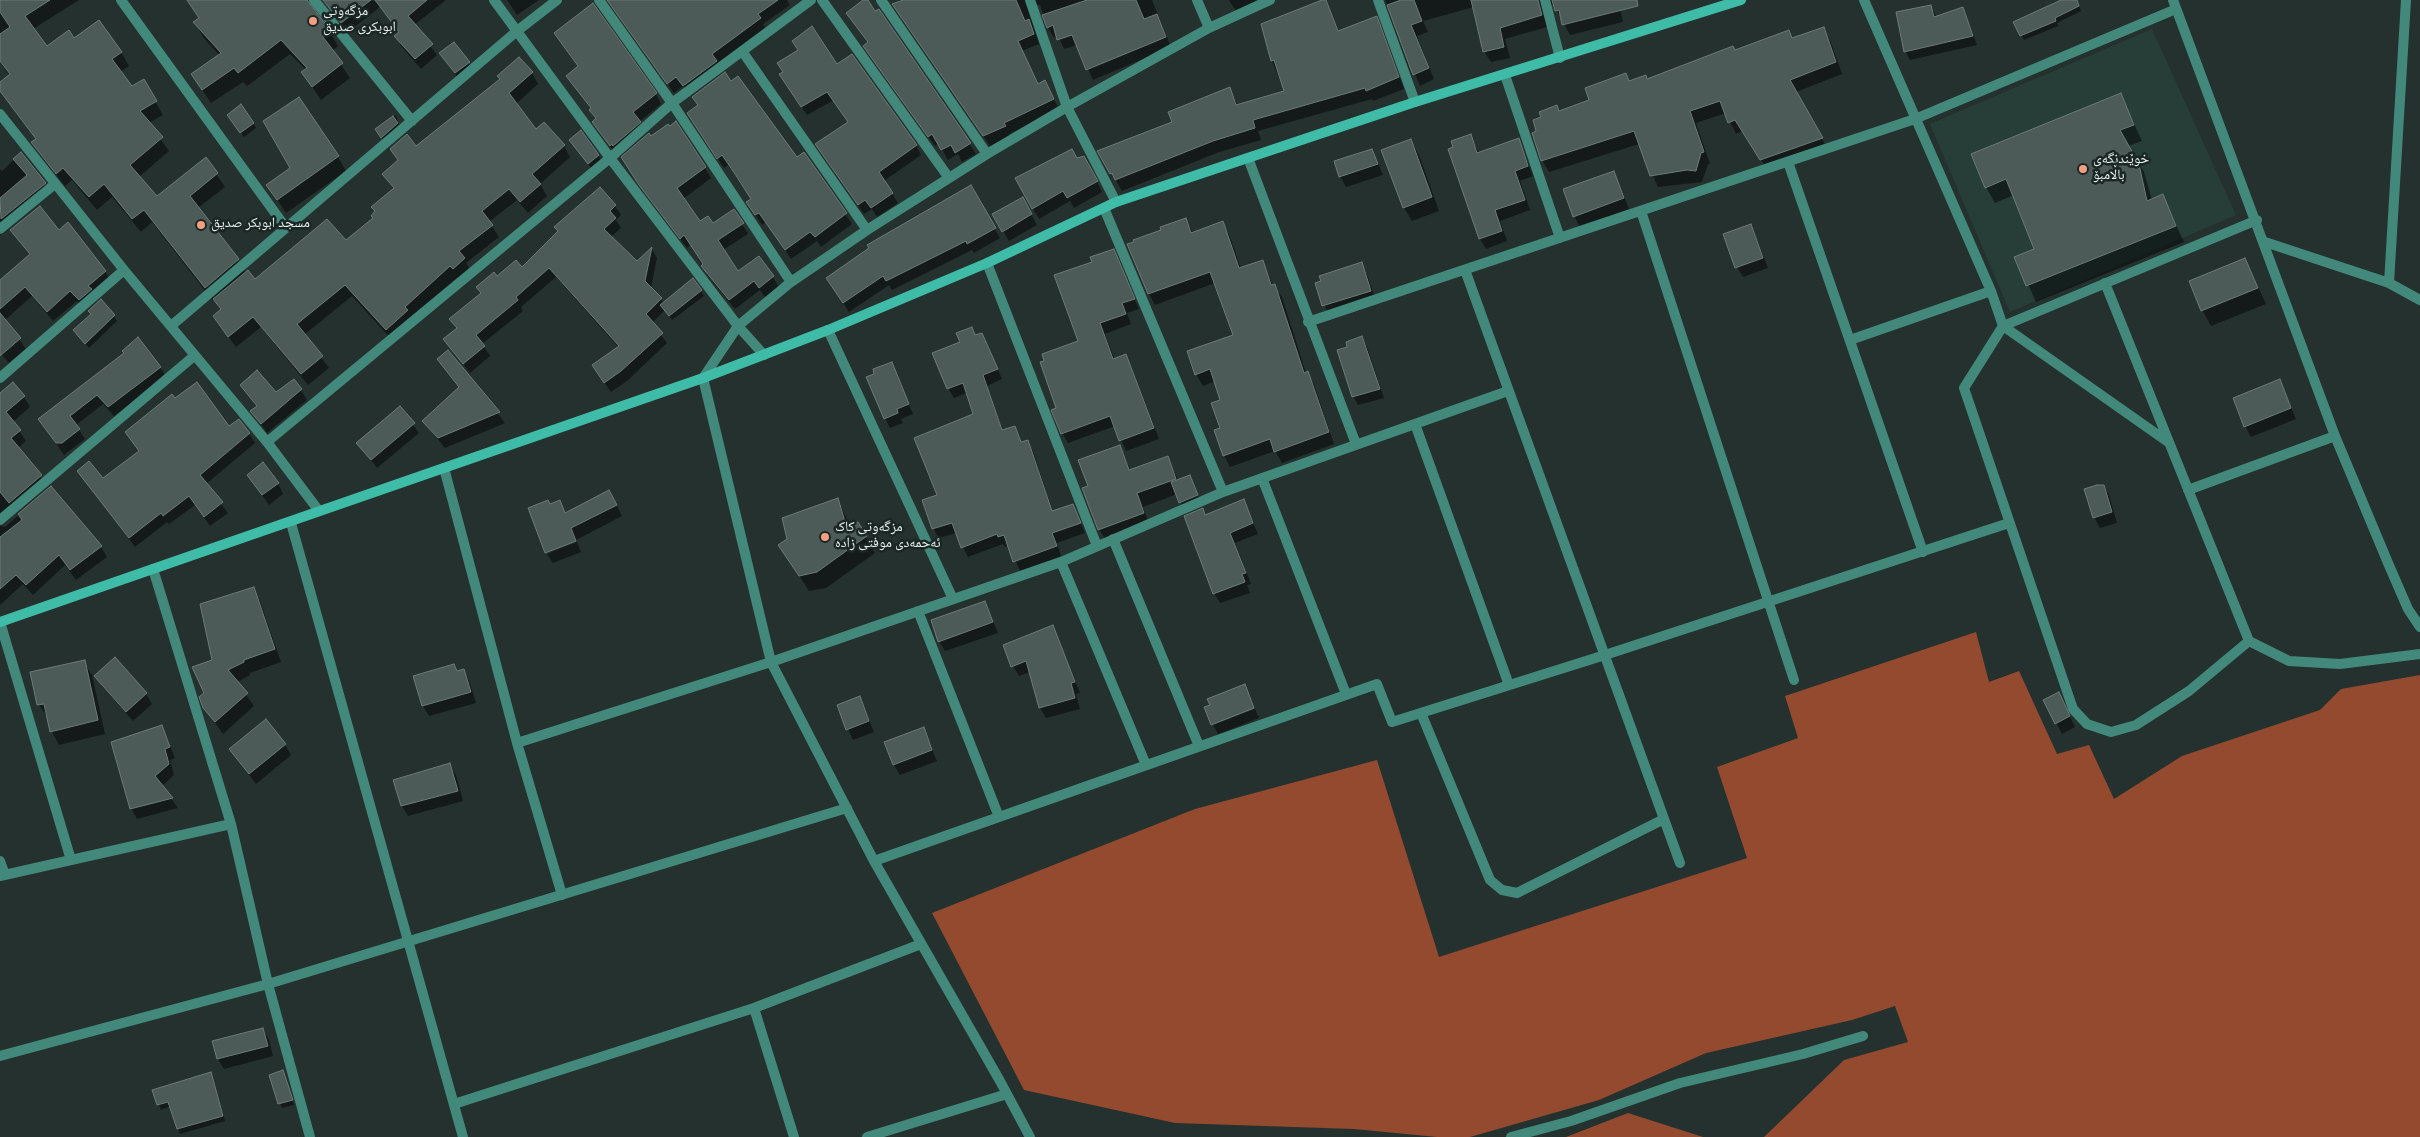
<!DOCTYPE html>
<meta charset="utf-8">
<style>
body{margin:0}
canvas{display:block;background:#24312e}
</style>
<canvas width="2420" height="1137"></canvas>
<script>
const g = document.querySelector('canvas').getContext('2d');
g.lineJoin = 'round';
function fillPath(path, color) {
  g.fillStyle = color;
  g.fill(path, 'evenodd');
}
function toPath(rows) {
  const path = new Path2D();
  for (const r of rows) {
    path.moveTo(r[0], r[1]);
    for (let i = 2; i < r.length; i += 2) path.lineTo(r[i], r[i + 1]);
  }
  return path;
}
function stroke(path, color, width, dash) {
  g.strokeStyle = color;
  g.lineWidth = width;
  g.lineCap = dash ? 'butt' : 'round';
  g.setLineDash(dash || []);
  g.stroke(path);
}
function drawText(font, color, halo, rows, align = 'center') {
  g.font = font + ' Georgia,"Noto Naskh Arabic",serif';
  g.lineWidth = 5;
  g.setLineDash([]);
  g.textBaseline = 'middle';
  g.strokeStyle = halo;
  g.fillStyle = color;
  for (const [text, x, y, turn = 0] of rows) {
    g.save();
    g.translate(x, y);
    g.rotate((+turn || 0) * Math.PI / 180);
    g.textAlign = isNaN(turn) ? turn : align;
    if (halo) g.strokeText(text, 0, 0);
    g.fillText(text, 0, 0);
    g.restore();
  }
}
fillPath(toPath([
 [2152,29,2236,215,2010,312,1930,124]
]), '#273d38');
fillPath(toPath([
 [1976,632,1989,682,2019,671,2057,754,2089,745,2114,799,2182,756,2320,710,2341,689,2420,675,2420,1137,1764,1137,1844,1060,1908,1042,1895,1006,1852,1020,1706,1053,1599,1100,1470,1137,1437,1137,1354,1129,1175,1123,1024,1090,932,913,1195,809,1377,760,1439,957,1747,858,1717,767,1798,738,1785,696],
 [1628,1113,1703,1137,1566,1137]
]), '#934a2f');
fillPath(toPath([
 [0,0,79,0,33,29,47,47,74,40,121,52,129,66,120,72,132,88,143,81,163,115,149,123,169,151,139,177,157,197,206,159,225,187,198,208,246,273,255,281,346,241,374,219,394,190,384,174,399,162,391,149,415,148,532,73,538,84,516,104,536,131,564,146,570,157,540,184,547,196,528,213,517,200,489,222,499,237,466,263,471,271,460,280,458,277,412,318,393,341,352,296,304,335,329,368,308,385,261,327,236,347,214,317,222,311,215,299,213,301,152,222,141,232,112,197,97,210,72,180,65,186,41,156,33,143,36,140,0,90,0,84,10,76,0,62],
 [188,0,299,0,330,32,338,46,332,51,350,78,321,100,303,73,306,70,290,54,247,86,243,82,211,103,201,88,220,56,203,37,195,23,200,19],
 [446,0,414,25,437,55,421,69,401,46,396,36,399,33,380,7,348,32,325,1],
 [507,0,539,0,517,15],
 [611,0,787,0,790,5,763,24,765,28,690,95,683,86,674,93,615,11],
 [865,0,925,79,976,154,962,162,958,154,948,160,939,144,935,146,871,56,869,44,854,23],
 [899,0,1152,0,1171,47,1093,80,1077,45,1064,49,1058,36,1054,38,1048,28,1040,5,1033,4,1029,13,1039,44,1022,51,1039,85,1045,82,1059,109,1009,134,1011,136,990,146,915,36],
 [1229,0,1265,0,1236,11],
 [1325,0,1339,32,1376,18,1382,29,1404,89,1373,101,1372,99,1258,131,1261,140,1219,152,1122,191,1099,151,1174,123,1229,88,1238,106,1285,92,1272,61,1263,25],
 [1385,0,1618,0,1623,22,1570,35,1555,6,1549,4,1547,27,1505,39,1510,58,1491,62,1484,51,1474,7,1423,21,1428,32,1417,36,1434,79,1420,86],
 [2065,0,2076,0,2081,11,2057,23,2058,26,2024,40,2021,35],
 [1931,6,1937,18,1963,8,1977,45,1910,60,1905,51],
 [1823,28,1830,40,1842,74,1796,92,1828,150,1768,171,1743,131,1736,134,1726,113,1696,123,1710,164,1708,164,1702,182,1658,187,1639,144,1549,172,1542,160,1559,112,1591,101,1625,75,1629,82,1647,80,1735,51,1793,39],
 [555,34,656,94,661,104,639,122,645,132,616,155,593,122,596,120,592,109,567,76,578,67],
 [441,53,468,62,474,73,461,83],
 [837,65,916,145,921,155,884,181,898,203,877,217,872,209,864,214,822,154,849,123,834,100,807,115,786,84],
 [2121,95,2142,141,2128,146,2144,172,2152,200,2162,196,2184,242,2036,302,2016,257,2036,250,2014,195,1995,203,1986,187],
 [693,97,796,159,804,154,852,224,821,247,817,241,791,259,766,222,762,225,754,213,752,200,742,185,728,165,724,168,695,124,699,106],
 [396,115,400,128,385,142,376,129],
 [231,120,253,123,256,128,244,137],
 [1470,136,1479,153,1518,139,1533,176,1520,181,1530,210,1500,221,1507,241,1486,249,1480,239],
 [570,141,598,155,601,160,591,168],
 [1411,141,1419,155,1439,211,1412,221,1404,208,1383,151],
 [1372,150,1383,175,1346,187,1340,176],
 [21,153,51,194,0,235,0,169,2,171],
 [338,157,346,171,286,213,268,185,292,168],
 [1077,160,1090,168,1102,192,1074,208,1070,201,1039,219,1016,179],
 [705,168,711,178,683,199,700,223,742,224,748,234,723,250,738,273,773,277,779,287,765,297,760,290,735,309,708,276,691,245,687,248,638,181],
 [1614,172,1629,209,1580,227,1574,216],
 [971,187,1000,238,974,253,972,250,892,290,889,285,849,312,833,288],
 [1022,198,1037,225,1009,241,994,215],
 [615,206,621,215,616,220,621,228,611,237,637,263,652,249,657,258,651,288,664,303,693,280,704,296,672,320,665,310,652,323,667,343,627,381,611,392,599,375,619,348,556,277,521,307,523,311,482,344,490,356,470,373,445,340,457,330,451,320,481,294,478,288,522,269],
 [1186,220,1193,233,1222,223,1229,234,1241,269,1262,261,1273,286,1282,297,1306,373,1314,384,1334,444,1282,463,1275,451,1230,467,1224,455,1222,401,1215,381,1203,386,1196,374,1234,335,1215,283,1155,305,1149,294,1163,231],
 [1751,225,1768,268,1743,277,1737,267],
 [12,230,59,231,105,271,111,281,85,310,77,301,53,321,32,296,5,320,26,349,9,363,0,353,0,281,30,255],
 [1113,251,1139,309,1127,313,1131,324,1105,334,1115,360,1125,356,1131,366,1159,439,1126,451,1115,426,1068,443,1062,433,1057,409,1079,342,1094,263],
 [2245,259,2266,304,2211,326,2202,310],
 [1361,264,1367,274,1376,301,1329,316,1317,284],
 [114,316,117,321,89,348,78,335],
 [971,328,976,336,987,344,1002,379,987,386,1003,431,1015,427,1022,443,1027,441,1033,451,1053,512,1073,505,1085,533,1057,543,1061,556,1020,571,1009,545,1005,547,1003,544,968,557,956,533,939,538,933,528,938,496,975,415,966,393,954,398,948,388,961,342],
 [1362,338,1367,347,1384,398,1358,405,1353,396,1349,348],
 [448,351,505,423,445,448,423,421,459,388,438,359],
 [891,363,913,414,901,419,903,423,890,428,885,418,876,374],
 [160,367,166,377,114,416,103,404,76,425,85,439,64,455,40,420],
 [2279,380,2296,419,2251,437,2245,426],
 [241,385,276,394,301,390,307,400,267,433,252,411,257,407],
 [0,395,24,397,30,407,13,422,26,441,18,448,47,486,0,526],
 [175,400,229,428,249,433,255,443,206,484,228,513,210,526,195,505,169,524,167,522,135,547,79,471,103,480,140,452],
 [400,407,419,433,377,468,358,443],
 [1119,447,1131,471,1167,458,1179,481,1190,477,1200,500,1183,507,1177,494,1143,507,1150,527,1107,542,1099,529,1089,487],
 [249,476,278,483,283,494,269,505],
 [2103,485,2109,495,2117,523,2100,528,2094,517],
 [51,487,101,547,107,557,76,580,65,565,33,595,23,584,0,605,0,526,5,527],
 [838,500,850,526,866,537,875,553,826,588,809,591,780,546],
 [1243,501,1258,534,1235,543,1251,584,1247,585,1250,593,1220,603,1214,593,1202,510,1206,516],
 [559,502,566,514,615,502,622,516,576,540,546,551,550,506],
 [577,542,581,552,553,563,547,554],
 [253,588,260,601,281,662,250,673,250,675,237,682,254,706,223,734,204,707,205,693,213,661],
 [985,602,998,633,945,651,939,641],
 [1053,627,1080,693,1076,694,1080,709,1046,718,1040,708,1030,672,1019,676,1013,666],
 [84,662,92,675,105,734,59,745,52,732,48,718,39,705,32,673],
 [454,665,458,672,463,670,469,680,476,703,429,716,423,706,414,677],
 [96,676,146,694,152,704,133,721,102,686],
 [860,698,874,732,853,740,838,706],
 [2045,701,2064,704,2075,727,2062,734],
 [1255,709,1259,718,1218,734,1213,725],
 [162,726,175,758,170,760,174,775,162,786,178,808,137,819,131,808],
 [923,729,937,761,900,775,894,765],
 [285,745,291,755,256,784,230,749],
 [450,765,456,775,463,801,408,816,402,806,395,780],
 [263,1029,269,1040,273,1056,224,1069,218,1059,214,1042],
 [283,1072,294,1105,282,1108,270,1076],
 [211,1074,225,1121,180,1134,171,1106,161,1110,154,1091]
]), '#0007');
const building = toPath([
 [0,0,50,0,25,16,47,46,69,30,74,38,99,20,122,52,112,59,132,86,144,79,157,101,140,111,163,137,130,165,157,196,206,157,218,173,190,196,239,259,205,288,144,210,132,219,104,184,89,197,63,168,56,174,31,142,36,139,0,91,0,82,10,74,0,61,0,34,10,27,0,12,0,0],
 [187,0,307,0,331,31,323,37,343,63,312,87,301,72,307,68,281,40,238,73,234,68,202,90,191,74,221,53,193,22,199,18,187,0],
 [323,0,371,0,341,23,323,0],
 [375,0,427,0,408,16,433,44,415,59,394,36,399,32,375,0],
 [607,0,778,0,758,14,761,18,712,54,717,61,683,86,676,77,667,84,607,0],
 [863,0,868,0,875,11,879,9,971,143,955,153,951,145,941,150,932,134,928,137,863,46,868,42,846,13,863,0],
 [903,0,1016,0,1025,21,1029,19,1034,34,1018,41,1038,84,1045,80,1054,99,1004,123,1006,126,983,136,892,4,903,0],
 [1087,0,1136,0,1144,19,1157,14,1166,37,1086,70,1072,35,1057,40,1053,25,1047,28,1042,15,1087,0],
 [1322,0,1326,0,1338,31,1377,16,1399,77,1366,91,1365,88,1253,120,1255,128,1213,141,1115,180,1112,173,1110,174,1097,151,1172,122,1168,112,1230,87,1236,105,1284,91,1274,60,1271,61,1261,24,1322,0],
 [1401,0,1414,0,1422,21,1411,25,1429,68,1413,75,1387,5,1401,0],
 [1471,0,1538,0,1542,15,1500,28,1504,47,1483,52,1471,0],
 [1552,0,1637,0,1638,6,1562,25,1559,10,1555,11,1552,0],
 [2061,0,2077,0,2079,6,2055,18,2056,21,2020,36,2013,22,2061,0],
 [593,3,657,93,633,112,641,122,613,146,612,144,610,146,592,122,596,118,589,110,591,108,566,76,578,66,554,33,593,3],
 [1931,5,1934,17,1963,7,1973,36,1904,52,1896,12,1931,5],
 [812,26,837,64,852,54,917,145,879,172,893,193,871,208,865,200,858,205,815,144,848,122,827,92,801,107,779,74,783,72,777,63,798,50,792,41,812,26],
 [1824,27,1836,62,1790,80,1823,138,1760,160,1735,120,1728,123,1720,101,1690,111,1704,152,1701,153,1696,171,1687,170,1650,176,1634,131,1541,161,1532,133,1536,131,1533,120,1541,117,1539,112,1557,105,1559,111,1589,100,1585,88,1626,73,1629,81,1646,75,1647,79,1733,46,1735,50,1789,30,1792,38,1824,27],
 [454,42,470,62,455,73,439,53,454,42],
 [519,57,533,72,509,93,536,129,544,122,565,145,532,174,541,184,520,202,509,189,482,211,493,225,459,251,465,258,453,269,450,266,405,307,408,310,386,330,345,285,297,324,323,356,301,374,253,317,228,337,213,316,221,309,213,299,248,270,255,279,327,219,346,240,373,218,371,216,375,211,371,207,394,188,382,174,398,160,390,149,407,134,416,146,500,79,497,76,519,57],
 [725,72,731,81,738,76,797,157,804,152,847,213,815,237,810,232,785,250,759,213,755,215,746,202,751,199,735,174,722,155,717,159,687,113,698,105,692,97,725,72],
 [2121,93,2134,125,2120,130,2139,164,2147,201,2163,194,2176,226,2026,286,2014,257,2034,249,2006,179,1985,188,1971,154,2121,93],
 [299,97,339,156,277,200,266,185,290,168,263,121,299,97],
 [241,104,254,123,240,133,227,115,241,104],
 [393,116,398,123,381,138,375,129,393,116],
 [676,121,706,167,677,188,700,221,708,216,713,223,734,209,744,223,718,240,738,271,759,256,774,276,759,288,754,281,729,300,701,266,703,264,684,235,680,239,639,185,621,157,649,133,651,136,668,124,670,126,676,121],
 [581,130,599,155,588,164,569,140,581,130],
 [1471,134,1477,153,1519,138,1528,166,1515,171,1525,200,1495,210,1502,231,1479,239,1448,149,1453,147,1451,141,1471,134],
 [1411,139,1432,197,1403,208,1381,150,1411,139],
 [1072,149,1077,158,1084,156,1098,181,1067,198,1063,191,1032,209,1015,178,1072,149],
 [1372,149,1378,164,1339,177,1334,161,1372,149],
 [21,152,46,183,1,219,0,198,27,175,13,159,21,152],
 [1614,171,1624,198,1573,217,1563,189,1614,171],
 [971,185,996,228,967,244,966,241,886,281,883,276,843,303,826,278,869,248,867,245,971,185],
 [600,187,616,205,610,211,616,218,604,229,637,261,652,247,645,281,662,298,646,314,663,333,621,371,604,383,592,365,619,346,549,268,516,297,518,300,476,335,485,346,463,364,443,339,457,328,449,319,481,293,476,287,494,272,497,276,516,260,522,267,558,231,554,227,600,187],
 [1023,197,1032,214,1002,232,992,214,1023,197],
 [40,206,59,230,68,222,106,271,88,286,92,289,79,300,70,291,47,312,25,287,0,309,0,280,30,254,10,230,40,206],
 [1186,218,1191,233,1223,221,1239,268,1263,260,1271,285,1275,284,1304,373,1308,371,1329,432,1274,452,1270,439,1223,456,1214,430,1220,428,1211,403,1220,400,1210,369,1195,375,1187,351,1233,335,1210,272,1148,294,1127,244,1134,242,1133,240,1161,230,1160,227,1186,218],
 [1751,224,1763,258,1735,268,1723,234,1751,224],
 [1114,249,1135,299,1122,303,1126,314,1100,323,1113,359,1126,354,1154,428,1119,441,1110,416,1061,434,1051,410,1056,408,1040,362,1044,361,1042,354,1078,341,1054,275,1092,262,1090,257,1114,249],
 [2245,258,2258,288,2201,311,2189,281,2245,258],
 [1362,262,1371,291,1322,306,1315,283,1321,281,1319,276,1362,262],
 [693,278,702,290,669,316,660,305,693,278],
 [101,299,115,315,85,344,73,330,91,314,88,311,101,299],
 [0,313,21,338,0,356,0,313],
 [972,327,975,335,982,333,998,369,983,375,1002,430,1015,426,1021,442,1028,440,1052,511,1073,504,1081,523,1052,533,1057,546,1013,562,1004,535,998,537,997,534,961,548,952,523,932,529,922,500,937,495,914,438,973,414,963,383,947,389,932,353,960,342,956,333,972,327],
 [1362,336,1380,389,1352,397,1337,350,1347,347,1346,342,1362,336],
 [138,337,161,367,108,407,97,395,70,416,80,429,62,443,56,443,38,419,124,353,122,351,138,337],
 [448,350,500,412,438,438,422,421,459,387,437,359,448,350],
 [892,362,909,404,897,409,898,413,884,419,866,377,874,374,873,369,892,362],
 [257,370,276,392,294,379,302,389,261,424,250,411,257,406,240,385,257,370],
 [2280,379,2291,408,2244,427,2233,398,2280,379],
 [13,382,25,396,6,412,21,430,11,438,42,475,9,503,0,492,0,393,13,382],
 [197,382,229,426,239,419,250,433,200,475,223,502,204,517,189,496,163,516,161,513,129,538,77,471,89,461,103,478,139,451,125,432,172,394,175,398,197,382],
 [400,406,415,423,371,460,356,443,400,406],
 [1120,445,1129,470,1168,456,1176,479,1137,493,1144,513,1098,530,1082,488,1088,486,1078,460,1120,445],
 [263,462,279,483,262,495,247,475,263,462],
 [1190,475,1198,495,1179,503,1171,482,1190,475],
 [2097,485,2104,485,2112,512,2093,518,2084,489,2097,485],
 [51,486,102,546,70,570,59,555,26,585,16,575,0,589,0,537,22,520,18,514,51,486],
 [609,490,617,505,571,528,576,541,545,553,528,508,548,500,550,504,560,500,565,513,609,490],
 [838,498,846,525,858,522,867,536,817,572,799,576,778,545,787,539,782,518,838,498],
 [1244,499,1253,523,1230,533,1246,573,1242,574,1245,582,1213,594,1184,516,1203,508,1205,515,1244,499],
 [254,587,275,649,244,660,244,662,228,670,248,693,215,722,203,708,199,697,204,693,192,667,212,660,200,604,254,587],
 [985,601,993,622,938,642,931,620,985,601],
 [1053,625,1075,682,1071,683,1075,698,1039,708,1026,661,1011,667,1003,645,1053,625],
 [115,657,147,693,126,712,94,676,115,657],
 [85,660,98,720,50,732,44,704,37,705,30,672,85,660],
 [454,664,457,671,464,669,471,692,422,706,413,676,454,664],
 [1245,684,1254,708,1211,725,1204,707,1210,705,1207,699,1245,684],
 [2059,692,2070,716,2055,724,2043,700,2059,692],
 [860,696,869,721,846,730,837,705,860,696],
 [266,719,286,744,249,774,229,749,266,719],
 [162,725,170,747,165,749,169,764,155,776,173,798,130,809,111,742,162,725],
 [924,727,932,750,893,765,884,742,924,727],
 [450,763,458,791,401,806,393,780,450,763],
 [263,1028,268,1046,217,1059,212,1041,263,1028],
 [283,1070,293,1100,278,1104,269,1075,283,1070],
 [211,1072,223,1116,177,1129,168,1102,157,1105,152,1090,211,1072]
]);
fillPath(building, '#4d5b58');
stroke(building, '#6b7b77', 1);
stroke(toPath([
 [121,0,286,228],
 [314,0,412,121],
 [494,0,610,158,738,326,764,355],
 [599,0,672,103,791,282],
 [822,0,949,178],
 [881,0,987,154],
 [1030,0,1067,107,1116,202],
 [1197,0,1209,28],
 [1378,0,1415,102],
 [1545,0,1560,58],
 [1864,0,1991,291,2003,326,2168,442],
 [2173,0,2335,436,2388,563,2408,609,2420,627],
 [742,51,867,230],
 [1505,75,1560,238],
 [0,114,124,270,267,442,319,511],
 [1248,158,1356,444],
 [1788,162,1923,552],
 [1104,208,1223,492],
 [1641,211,1794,680],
 [0,229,55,184],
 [2265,242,2389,283,2420,300],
 [987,263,1097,546],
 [1465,270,1680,863],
 [2105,283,2249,641,2289,661,2340,664,2420,654],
 [2389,283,2406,0],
 [1308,322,1915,119,2176,9],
 [171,326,517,31,557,0],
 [828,330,953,599],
 [1850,340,1991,291],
 [0,378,124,270],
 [1415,424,1509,685],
 [267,442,610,158,672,103,811,0],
 [444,468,517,743,562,895],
 [1262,478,1346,694],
 [2188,490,2335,436],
 [0,520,194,356],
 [291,523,463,1137],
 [1113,539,1199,746],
 [1061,562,1146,765],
 [153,569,231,824,268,984,310,1137],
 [918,611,999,817],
 [0,622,71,860],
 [2249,641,2189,691,2136,725,2111,732,2087,724,2073,709,1964,388,2003,326,2257,220],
 [1421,713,1490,880,1502,890,1517,893,1664,819],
 [517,743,771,662,1061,562,1223,492,1508,391],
 [0,861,5,875],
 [874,861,1377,684,1392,722,1605,655,2009,523],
 [0,876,231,824],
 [754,1008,794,1137],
 [0,1056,268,984,847,808],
 [454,1104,754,1008,921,944],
 [867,1137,1007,1094],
 [1030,1137,1000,1081,874,861,771,662,703,378,738,326,791,282,867,230,987,154,1067,107,1209,28,1270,0],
 [1511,1137,1571,1121,1680,1083,1803,1054,1863,1036]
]), '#42897c', 10);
stroke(toPath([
 [0,622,703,378,828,330,987,263,1116,202,1415,102,1741,0]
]), '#3ebca8', 10);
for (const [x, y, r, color] of [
 [313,21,5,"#f3a082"],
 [2083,169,5,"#f3a082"],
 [201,225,5,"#f3a082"],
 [825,537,5,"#f3a082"]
]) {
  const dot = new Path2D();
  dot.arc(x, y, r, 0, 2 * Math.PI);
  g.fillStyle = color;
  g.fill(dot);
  stroke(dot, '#1a2725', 2);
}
drawText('14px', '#eaf3f0', '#1a2725', [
 ["مزگەوتی",323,13],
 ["ابوبکری صدیق",323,29],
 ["خوێندنگەی",2093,161],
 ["باڵامبۆ",2093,177],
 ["مسجد ابوبكر صديق",211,225],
 ["مزگەوتی کاک",835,529],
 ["ئەحمەدی موفتی زادە",835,545]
], 'left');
</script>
